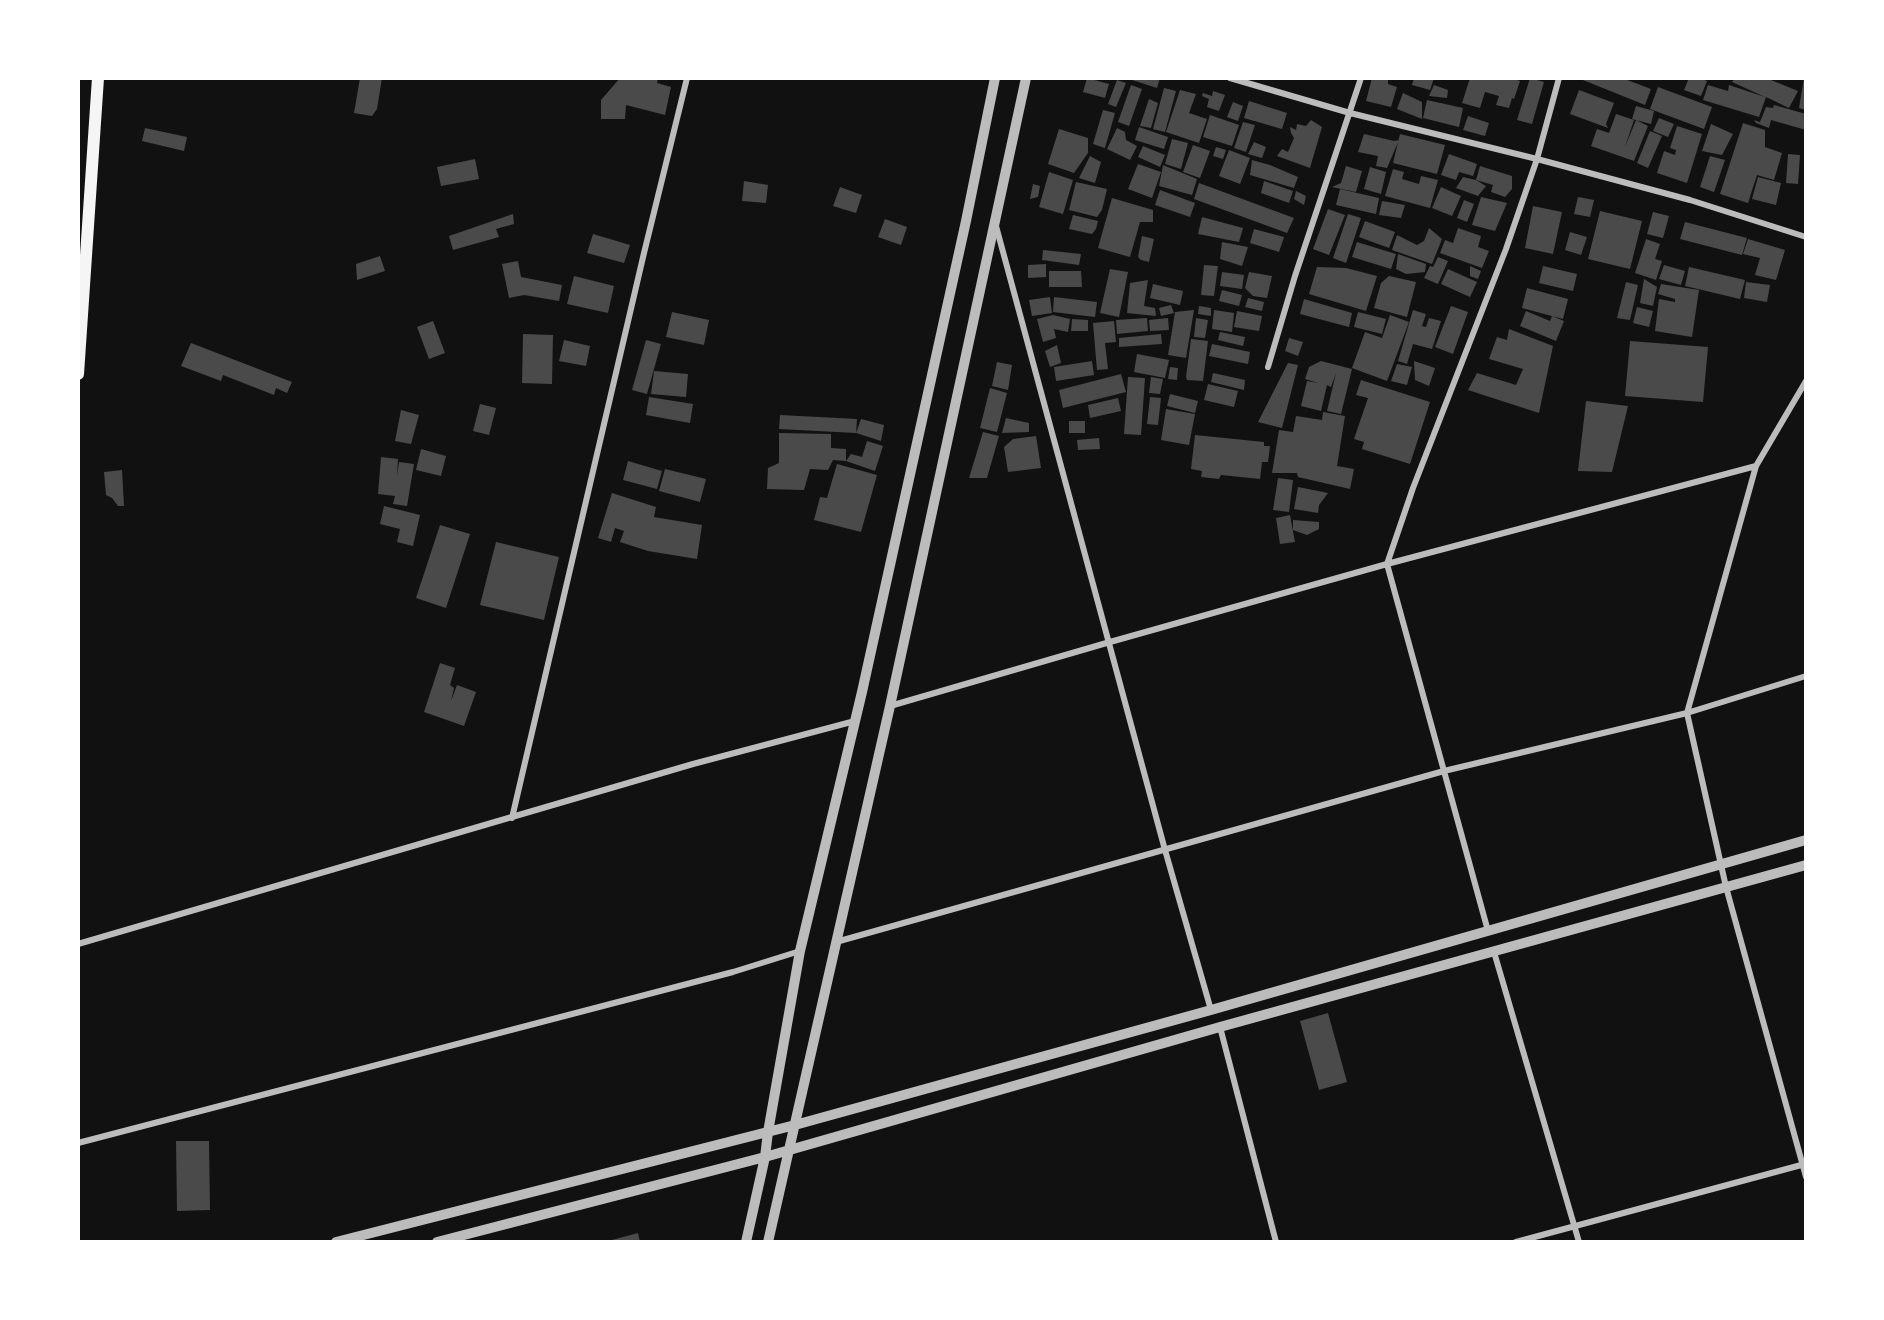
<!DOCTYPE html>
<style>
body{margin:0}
#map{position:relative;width:1884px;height:1320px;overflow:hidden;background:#111;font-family:Roboto,sans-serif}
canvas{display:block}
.frame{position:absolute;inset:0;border:80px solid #fff;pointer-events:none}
</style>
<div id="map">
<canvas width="1884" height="1320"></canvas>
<div class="frame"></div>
</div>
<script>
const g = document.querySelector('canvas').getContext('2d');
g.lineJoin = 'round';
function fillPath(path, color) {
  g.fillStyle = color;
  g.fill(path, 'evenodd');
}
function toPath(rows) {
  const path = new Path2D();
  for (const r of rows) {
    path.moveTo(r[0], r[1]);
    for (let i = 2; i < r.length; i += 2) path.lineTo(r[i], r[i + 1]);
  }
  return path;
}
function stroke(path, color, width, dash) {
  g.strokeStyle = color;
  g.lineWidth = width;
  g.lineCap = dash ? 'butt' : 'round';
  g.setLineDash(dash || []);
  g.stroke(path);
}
fillPath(toPath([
 [360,78,382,78,377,109,372,116,354,113],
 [620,78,658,78,657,83,671,87,665,115,626,105,625,119,601,119,601,100],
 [1087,78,1109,84,1105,98,1083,92],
 [1133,78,1160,78,1157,88,1132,80],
 [1372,78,1388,78,1388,84,1397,87,1391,107,1366,101],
 [1414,78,1434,78,1430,90,1412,85],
 [1470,78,1511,78,1520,81,1514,99,1512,98,1509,108,1496,105,1499,96,1485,92,1480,108,1462,103],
 [1530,78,1544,82,1532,124,1517,120],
 [1578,78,1622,78,1651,89,1645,105],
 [1689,78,1699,78,1707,81,1701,96,1684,90],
 [1735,78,1766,78,1798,91,1789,108,1766,97,1759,117,1703,100,1708,85,1728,91,1729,85,1765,97,1732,82],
 [1804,78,1806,78,1806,110,1799,108],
 [1117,80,1126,83,1116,107,1108,104],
 [1131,85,1142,89,1129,126,1118,122],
 [1434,85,1448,90,1447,98,1429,96],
 [1658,87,1712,107,1704,129,1650,109],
 [1164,88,1176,91,1165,132,1153,129],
 [1180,90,1196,94,1189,113,1207,119,1199,143,1166,132],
 [1579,90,1614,103,1606,124,1608,128,1570,114],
 [1213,91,1225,95,1219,111,1207,107,1209,99,1202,96,1203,93,1212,96],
 [1403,93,1422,102,1422,119,1397,109],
 [1149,99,1158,103,1151,128,1140,126],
 [1427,100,1463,108,1459,127,1423,118],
 [1249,101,1287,113,1282,129,1244,118],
 [1233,102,1243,106,1238,121,1227,117],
 [1774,105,1806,114,1806,130,1771,120,1769,128,1756,123,1754,120,1760,122,1766,107,1773,108],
 [1636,106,1654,111,1651,124,1632,119],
 [1103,110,1115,113,1105,148,1093,144],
 [1616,114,1634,120,1625,147,1636,120,1648,126,1634,161,1591,146,1597,129,1609,133],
 [1210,115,1239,125,1232,146,1203,137],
 [1468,116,1489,123,1485,136,1463,130],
 [1659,118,1674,124,1668,137,1653,131],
 [1311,120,1322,127,1310,168,1277,156,1282,149,1288,152,1294,138,1291,133,1290,127,1296,130,1297,124,1306,126],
 [1243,122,1255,125,1246,152,1234,148],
 [1743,123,1765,130,1765,147,1782,153,1774,180,1757,175,1748,203,1720,194],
 [1711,124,1733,134,1722,155,1702,151],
 [1677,126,1702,134,1687,183,1657,173,1664,151,1675,155,1676,150,1670,148],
 [1139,127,1168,137,1164,149,1135,140],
 [145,128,187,137,184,151,142,141],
 [1117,128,1125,132,1126,140,1137,146,1130,160,1107,149],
 [1059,129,1088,138,1088,153,1074,173,1048,164],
 [1650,131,1662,136,1648,168,1637,163],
 [1364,134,1394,141,1399,140,1387,168,1376,166,1378,156,1358,152],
 [1400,134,1445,145,1437,174,1393,163],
 [1172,139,1188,143,1181,169,1165,164],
 [1254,142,1266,147,1262,158,1248,154],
 [1193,145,1210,151,1200,178,1183,172],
 [1143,146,1165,155,1160,167,1138,157],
 [1216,147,1226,150,1223,159,1213,156],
 [1229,150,1250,158,1240,184,1219,176],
 [1449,154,1477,164,1473,176,1459,172,1456,180,1441,175],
 [1788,154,1800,155,1798,184,1786,183],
 [1090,156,1101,162,1095,183,1079,178],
 [1710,156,1725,160,1714,192,1700,187],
 [475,159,479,179,441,186,437,167],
 [1252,160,1270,165,1298,177,1294,188,1250,175],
 [1138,164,1161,172,1152,198,1128,189],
 [1163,165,1197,179,1192,195,1159,186],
 [1346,166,1362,171,1356,192,1332,187,1341,183],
 [1480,166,1512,176,1512,189,1505,197,1491,192,1493,185,1476,180],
 [1370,167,1386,172,1381,194,1364,189],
 [1393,169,1404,172,1402,179,1419,184,1421,176,1438,180,1430,208,1385,196],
 [1049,172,1073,180,1063,214,1039,207],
 [1463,177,1476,180,1486,186,1478,196,1456,188],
 [1758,177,1781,183,1776,205,1752,199],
 [744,181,768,185,766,203,742,201],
 [1264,181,1293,191,1289,203,1261,193],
 [1076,182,1107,189,1102,210,1097,217,1069,210],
 [1199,183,1294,218,1287,233,1194,199],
 [1033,184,1040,186,1038,197,1030,199],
 [840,187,862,195,856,213,833,206],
 [1441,187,1461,196,1452,216,1432,208],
 [1340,189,1379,198,1376,214,1336,205],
 [1160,190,1195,203,1190,217,1155,205],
 [1296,191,1306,196,1304,205,1294,199],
 [1481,197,1507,203,1495,231,1472,225],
 [1578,197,1594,200,1590,217,1574,214],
 [1112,198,1153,210,1153,222,1140,222,1130,257,1098,248],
 [1464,200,1474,204,1467,222,1457,218],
 [1382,201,1405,205,1401,218,1379,215],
 [1533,206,1562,212,1553,254,1525,248],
 [1328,209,1345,215,1329,255,1313,249],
 [1600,211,1642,221,1630,269,1588,259],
 [1653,212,1669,216,1663,238,1647,234],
 [513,214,514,224,496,229,499,237,453,250,449,236],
 [1348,214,1361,218,1346,263,1333,258],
 [1073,215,1098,221,1096,229,1092,234,1069,229],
 [1202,217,1243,228,1239,242,1198,234],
 [885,219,907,227,901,245,878,237],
 [1365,221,1395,232,1389,248,1359,237],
 [1685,222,1747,238,1742,255,1680,239],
 [1429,228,1442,239,1432,264,1392,250,1397,235,1417,245,1424,241],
 [1458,228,1481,236,1478,247,1489,251,1482,268,1440,253,1445,240,1453,243],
 [1254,229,1284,237,1279,252,1250,243],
 [1570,232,1587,237,1581,255,1565,250],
 [593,234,630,245,624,263,587,253],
 [1142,236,1154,239,1149,262,1141,260,1138,257],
 [1646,239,1660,244,1655,259,1662,261,1656,280,1635,273],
 [1748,239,1785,250,1776,280,1755,275,1760,258,1743,254],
 [1222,242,1248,247,1242,266,1220,259],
 [1357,242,1396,254,1391,269,1352,257],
 [1043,250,1081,254,1079,265,1042,260],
 [1398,254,1426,264,1425,272,1406,274,1396,269],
 [380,256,385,271,357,280,356,264],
 [1438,257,1448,261,1438,284,1424,278,1430,266,1433,267],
 [518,261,521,277,562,285,559,301,524,295,509,298,502,264],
 [1046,264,1046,277,1028,278,1028,265],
 [1204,265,1218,266,1214,296,1201,295],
 [1664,265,1685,271,1681,285,1659,279],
 [1470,266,1481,271,1478,279,1470,276],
 [1543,266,1577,274,1573,291,1539,283],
 [1317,267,1346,268,1377,276,1366,311,1309,294],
 [1689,267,1745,280,1740,299,1685,286],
 [1110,269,1128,272,1119,317,1100,313],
 [1448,269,1477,282,1470,297,1441,284],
 [1049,271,1081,271,1082,287,1049,287],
 [1222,272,1244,275,1242,289,1220,286],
 [1249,272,1272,276,1267,298,1253,296,1245,288],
 [574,276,614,286,608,313,567,304],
 [1389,276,1416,282,1407,317,1374,308,1381,283],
 [1644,279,1657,287,1653,306,1640,303],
 [1148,280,1144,306,1155,308,1156,316,1127,313,1130,283],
 [1626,282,1638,285,1630,320,1617,318],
 [1746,282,1770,285,1767,302,1744,298],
 [1153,284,1183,291,1180,305,1150,298],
 [1661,284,1699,290,1692,337,1655,331,1659,299,1675,302,1675,299,1658,294],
 [1527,288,1568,299,1563,319,1522,308],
 [1222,290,1242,295,1239,306,1219,301],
 [1050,297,1052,313,1032,316,1029,300],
 [1054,297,1097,302,1095,317,1053,312],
 [1248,298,1264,302,1262,311,1245,307],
 [1304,299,1352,313,1349,327,1300,314],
 [1171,305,1174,313,1161,316,1159,308],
 [1199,306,1211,308,1211,316,1198,314],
 [1451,306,1468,312,1453,354,1435,347],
 [1637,307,1653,311,1649,327,1633,323],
 [1194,310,1186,358,1168,355,1175,312],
 [1214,310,1234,313,1232,332,1212,329],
 [1413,310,1426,314,1422,326,1426,327,1429,318,1441,321,1432,349,1413,344,1407,364,1398,361],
 [1237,311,1262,316,1259,331,1234,327],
 [1526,311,1550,321,1552,316,1564,321,1556,341,1520,326],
 [672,312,709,320,704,345,666,337],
 [1358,312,1386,319,1382,334,1354,327],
 [1053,315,1070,319,1068,332,1054,329,1056,338,1043,342,1037,319],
 [1390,315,1409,322,1387,381,1352,368,1365,332,1382,338],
 [1147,318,1148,331,1117,334,1116,320],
 [1168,318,1169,330,1150,331,1149,320],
 [1196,318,1208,320,1205,338,1194,337],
 [1072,319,1088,320,1088,331,1071,331],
 [433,321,445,353,429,359,417,327],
 [1114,321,1116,342,1105,343,1108,369,1097,370,1093,323],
 [1509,329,1553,346,1539,413,1468,390,1477,373,1516,385,1523,369,1489,359,1497,337,1507,340],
 [1220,332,1245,337,1243,346,1218,340],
 [523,334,553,335,552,384,522,383],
 [1161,334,1162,344,1119,347,1119,338],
 [1289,338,1303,342,1298,356,1285,351],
 [1191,339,1208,341,1203,381,1187,380,1186,377],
 [564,340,590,346,586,366,559,361],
 [646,340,661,344,647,394,632,390],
 [1630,341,1708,347,1703,402,1625,396],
 [191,343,292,382,287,393,276,388,274,395,223,375,221,381,181,366],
 [1212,344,1250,352,1248,364,1209,356],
 [1057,345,1061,363,1050,367,1045,351],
 [1137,354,1169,360,1165,378,1134,372],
 [1092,361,1094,375,1056,381,1054,367],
 [1321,361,1352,369,1341,414,1327,411,1336,373,1331,387,1327,385,1321,411,1301,406,1307,381,1318,383,1305,379,1309,367],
 [1414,361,1435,368,1429,386,1415,380],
 [997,362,1012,365,1008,390,992,386],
 [1288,363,1298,365,1282,428,1258,422],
 [1397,364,1412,367,1407,385,1391,381],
 [1170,367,1178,368,1177,380,1168,379],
 [654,371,688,374,686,397,651,394],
 [1213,373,1245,380,1244,390,1211,382],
 [1121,374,1126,392,1063,408,1059,390],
 [1128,377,1145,378,1141,435,1124,434],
 [1151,377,1163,379,1160,394,1149,393],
 [1361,380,1430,402,1410,464,1362,449,1364,442,1354,439,1368,398,1356,395],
 [1208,384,1238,391,1234,407,1204,400],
 [990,388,1007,393,997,432,980,428],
 [1170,394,1198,401,1195,413,1167,406],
 [649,397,693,404,690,423,646,415],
 [1150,397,1161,398,1158,425,1147,424],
 [1118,398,1121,411,1090,418,1088,405],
 [1586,401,1628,406,1612,472,1578,471],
 [480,404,496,408,489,435,473,431],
 [1166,409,1195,414,1189,445,1161,440],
 [401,410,419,415,411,444,395,441],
 [1323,412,1345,416,1337,466,1354,469,1350,489,1298,477,1297,473,1272,473,1279,430,1293,432,1296,416,1322,420],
 [780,415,857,419,856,433,779,429],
 [1006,418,1029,423,1029,432,1002,433],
 [861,419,884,425,881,441,856,433],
 [1069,421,1085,421,1085,433,1069,433],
 [983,432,999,436,987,478,969,478],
 [779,433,831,434,831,448,846,449,846,461,833,460,828,470,810,469,804,490,767,489,768,468,779,463],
 [1195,435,1264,442,1264,446,1270,446,1268,462,1262,462,1260,479,1221,475,1219,479,1201,477,1202,471,1191,469],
 [1036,436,1041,468,1008,472,1004,447,1013,439],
 [1099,438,1100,449,1078,450,1077,440],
 [867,441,883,446,875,471,846,461,851,454,862,457],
 [421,449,446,456,441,476,416,470],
 [381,457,398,459,397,476,399,462,414,464,407,506,393,504,395,496,378,494],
 [628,461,662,471,657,489,623,480],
 [837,464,877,475,861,532,814,520,820,497,827,498],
 [665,469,706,479,700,502,659,491],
 [122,470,124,506,118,506,112,498,106,495,104,472],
 [1278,478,1293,480,1289,512,1273,510],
 [1298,487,1328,493,1319,505,1318,513,1294,509],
 [612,493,656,507,654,517,702,525,697,559,648,551,620,542,624,531,615,528,611,542,598,538],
 [384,506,420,515,413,546,397,542,400,529,380,524],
 [1290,515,1295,542,1280,544,1276,518],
 [1293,520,1319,522,1319,529,1307,535,1293,530],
 [440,525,470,534,446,608,416,598],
 [496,542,559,557,544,620,480,605],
 [440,663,455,668,450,685,454,688,451,701,457,685,476,692,464,726,424,712],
 [1328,1013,1347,1082,1319,1090,1300,1021],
 [176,1141,209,1141,210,1210,177,1211],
 [638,1233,640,1242,609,1242,608,1241]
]), '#4a4a4a');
stroke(toPath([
 [1230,78,1350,113,1537,159,1690,200,1806,237],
 [996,226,1165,850,1211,1010],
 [1268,367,1295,276,1361,78],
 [1806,381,1756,466,1687,713,1726,887,1806,1177],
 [890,706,1110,642,1387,564,1756,466],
 [512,818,644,253,687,78],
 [1488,931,1387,564,1413,488,1506,249,1537,159,1559,78],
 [836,942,1444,771,1687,713,1806,676],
 [78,944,693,764,855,721],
 [1494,952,1579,1242],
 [1220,1027,1276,1242],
 [78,1143,733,972,800,951],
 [1516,1242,1805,1164]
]), '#bcbcbc', 6);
stroke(toPath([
 [336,1242,795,1125,1211,1010,1806,840],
 [437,1242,765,1157,1220,1027,1806,865],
 [746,1242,765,1157,768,1132,800,951,862,692,966,221,995,78],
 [768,1242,890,706,1026,78]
]), '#bcbcbc', 10);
stroke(toPath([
 [78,374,98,78]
]), '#f5f5f5', 12);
</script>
